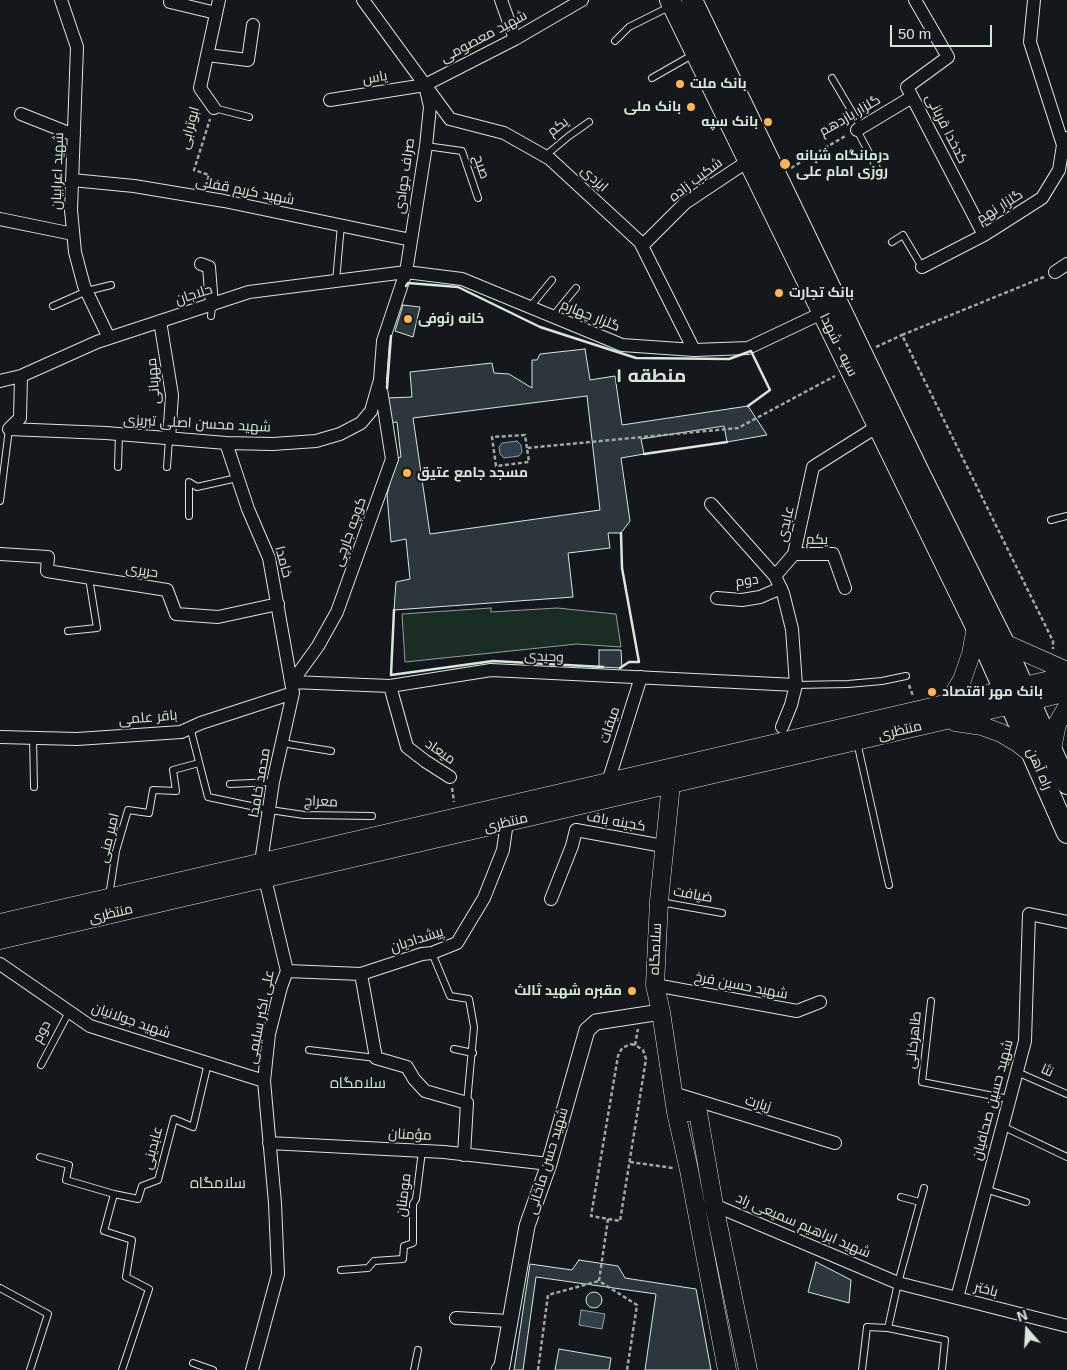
<!DOCTYPE html>
<meta charset="utf-8">
<style>
body{margin:0}
#map{position:relative;width:1067px;height:1370px;overflow:hidden;background:#14181c;font-family:Helvetica,sans-serif}
canvas{display:block}
.north{position:absolute;left:1002px;top:1305px;width:50px;height:50px;-webkit-text-stroke:4px #14181c;paint-order:stroke;rotate:341deg;font-size:14px;font-weight:700;line-height:20px;text-align:center;color:#d8e6dc}
.north::after{content:'';display:block;margin:auto;width:18px;height:22px;background:#d8e6dc;clip-path:polygon(50% 0,100% 100%,50% 72%,0 100%)}
.scale{position:absolute;left:890px;top:25px;width:102px;height:22px;box-sizing:border-box;border:2px solid #d8e6dc;border-top:0;padding-left:6px;font-size:15px;line-height:18px;white-space:nowrap;color:#d8e6dc;-webkit-text-stroke:4px #14181c;paint-order:stroke}
</style>
<div id="map">
<canvas width="1067" height="1370"></canvas>
<div class="north">N</div>
<div class="scale">50 m</div>
</div>
<script>
const g = document.querySelector('canvas').getContext('2d');
g.lineJoin = 'round';
function fillPath(path, color) {
  g.fillStyle = color;
  g.fill(path, 'evenodd');
}
function toPath(rows) {
  const path = new Path2D();
  for (const r of rows) {
    if (r.length === 3) {
      path.moveTo(r[0] + r[2], r[1]);
      path.arc(r[0], r[1], r[2], 0, 2 * Math.PI);
      continue;
    }
    path.moveTo(r[0], r[1]);
    for (let i = 2; i < r.length; i += 2) path.lineTo(r[i], r[i + 1]);
  }
  return path;
}
function stroke(path, color, width, dash) {
  g.strokeStyle = color;
  g.lineWidth = width;
  g.lineCap = dash ? 'butt' : 'round';
  g.setLineDash(dash || []);
  g.stroke(path);
}
function drawText(font, color, halo, rows, align = 'center') {
  g.font = font + ' Helvetica,Cairo,sans-serif';
  g.lineWidth = 4;
  g.setLineDash([]);
  g.textBaseline = 'middle';
  g.strokeStyle = halo;
  g.fillStyle = color;
  for (const [text, x, y, turn = 0] of rows) {
    g.save();
    g.translate(x, y);
    g.rotate((+turn || 0) * Math.PI / 180);
    g.textAlign = isNaN(turn) ? turn : align;
    if (halo) g.strokeText(text, 0, 0);
    g.fillText(text, 0, 0);
    g.restore();
  }
}
const green = toPath([
 [491,608,491,612,557,608,616,614,621,647,577,644,405,662,402,614,491,608]
]);
fillPath(green, '#1a2d24');
stroke(green, '#939e99', 1);
const water = toPath([
 [517,441,521,445,522,452,519,456,504,458,500,454,499,447,502,443,517,441],
 [581,1310,605,1314,602,1329,579,1325,581,1310]
]);
fillPath(water, '#2f3f4d');
stroke(water, '#939e99', 1);
const building = toPath([
 [403,305,420,307,413,337,395,331,403,305],
 [585,349,590,380,615,376,622,425,748,406,767,435,727,442,724,426,641,439,644,454,621,458,630,521,621,533,608,533,610,548,568,553,573,597,394,610,396,582,410,579,406,539,391,542,387,495,396,458,401,457,397,422,389,423,386,398,412,397,410,372,492,363,494,373,509,374,532,388,532,360,537,360,540,354,585,349],
 [587,396,600,510,430,534,413,418,587,396],
 [599,650,621,650,622,668,599,667,599,650],
 [579,1260,618,1266,625,1278,696,1289,711,1370,645,1370,656,1294,536,1277,523,1370,514,1370,530,1264,572,1270,579,1260],
 [816,1262,851,1280,849,1303,808,1292,816,1262],
 [594,1300,8],
 [559,1349,611,1358,609,1370,555,1370,559,1349]
]);
fillPath(building, '#2c363c');
stroke(building, '#d8e6dc', 1);
const service = toPath([
 [615,41,629,27,671,6],
 [652,78,694,54],
 [832,78,861,127],
 [214,108,249,117],
 [857,130,878,170],
 [426,146,462,151,478,198],
 [545,156,569,136,589,122],
 [892,242,903,235,922,267],
 [336,281,341,225],
 [53,306,87,291,111,285],
 [530,307,552,280],
 [211,316,212,305],
 [553,316,576,288],
 [118,467,119,434],
 [167,467,169,439],
 [0,501,9,429],
 [189,516,189,482,197,487,237,478],
 [1051,520,1067,516],
 [68,631,97,628,89,578],
 [796,685,848,684,882,681,906,676],
 [190,727,208,797,270,810,304,815,372,816],
 [33,737,34,787],
 [857,742,889,885],
 [282,743,331,751],
 [230,784,273,782],
 [109,896,116,851,128,810,149,813,153,790,176,791,173,770,199,763],
 [660,902,722,913],
 [432,953,450,996,469,999,474,1027,467,1103],
 [931,1001,922,1082,1009,1099],
 [454,1049,473,1053],
 [309,1050,376,1058],
 [41,1065,69,1012],
 [1017,1072,1067,1094],
 [1002,1126,1067,1157],
 [40,1157,69,1165,66,1180,114,1194],
 [924,1188,898,1283,888,1328,945,1340,942,1370],
 [985,1189,1026,1202],
 [901,1197,920,1202],
 [341,1270,368,1268,374,1261,403,1259,404,1246,413,1243,413,1204,416,1199,422,1151],
 [0,1288,48,1314,30,1370],
 [193,1363,213,1370],
 [122,1370,149,1289,126,1277,132,1240,104,1231,114,1194,138,1199,142,1186,158,1180,174,1119,193,1127,208,1063],
 [414,1370,418,1350],
 [862,1370,867,1327,888,1328]
]);
const minor = toPath([
 [61,0,77,47,71,210,75,252,84,286,109,338],
 [363,0,450,119,504,133,550,159,640,242,694,350],
 [501,0,515,39],
 [915,0,948,57,907,87,984,235],
 [1034,0,1030,42,1063,145,1066,149],
 [170,2,216,13],
 [207,55,248,60,253,25],
 [330,100,425,85,515,39,582,0],
 [214,108,200,88,219,0],
 [21,114,74,135],
 [857,130,912,97],
 [72,180,134,186,224,201,411,240],
 [0,219,73,234],
 [642,246,685,203,748,161],
 [201,264,209,267,212,305],
 [922,267,984,235,1042,198,1059,170,1063,145,1067,138],
 [1055,272,1067,264],
 [160,321,172,395,169,439],
 [0,381,21,376,97,342,249,292,406,272,462,279,622,345,694,350,748,348,822,313],
 [9,429,106,433,226,443,273,444,316,441,340,434,361,423,371,411,380,380,383,341,406,272,426,146,430,107,425,85],
 [9,429,20,418,21,376],
 [226,443,248,509,269,558,293,693,273,782,261,862,287,971,281,987,269,1034,264,1081,275,1203,278,1274,252,1370],
 [711,504,775,576],
 [0,554,48,557,47,571,167,590,176,614,218,617,278,604],
 [794,554,833,554,845,588],
 [717,598,742,600,760,597,781,588],
 [292,682,390,686,491,670,796,685],
 [292,682,318,646,337,612,392,459,380,383],
 [390,686,407,747,425,761,450,777],
 [782,727,791,705,796,685,792,629,783,593,775,576,794,554,813,467,878,426],
 [0,737,77,739,181,732,201,723,293,693],
 [608,782,641,677],
 [551,899,572,846,576,830,663,846],
 [0,964,90,1026,264,1081],
 [287,971,361,974,422,954,432,953,457,943,484,898,503,850,507,822,505,814],
 [361,974,376,1058,407,1067,414,1079,425,1091,467,1103,464,1155],
 [655,985,797,1011,820,1002],
 [673,1093,835,1143],
 [269,1143,444,1152,549,1164],
 [708,1206,714,1205,898,1283,1067,1326],
 [957,1298,1025,1041,1029,914,1067,922],
 [456,1318,509,1321]
]);
const tertiary = toPath([
 [499,1370,502,1366,527,1226,549,1164,587,1030,596,1022,661,1012]
]);
const secondary = toPath([
 [1004,643,1067,671],
 [1024,686,1067,676],
 [1031,701,1067,692],
 [948,703,962,680,971,654,976,627],
 [955,722,982,726,1001,733,1018,743,1033,755],
 [1052,749,1057,724,1067,707],
 [671,784,659,901,655,985,661,1012,676,1112,689,1170,727,1370],
 [0,923,1005,690],
 [0,940,1011,705],
 [676,1112,698,1112,714,1205,748,1370]
]);
const primary = toPath([
 [670,0,976,627,1067,833],
 [692,0,919,472,1004,643,1067,784]
]);
stroke(service, '#d8e6dc', 8);
stroke(minor, '#d8e6dc', 14);
stroke(tertiary, '#d8e6dc', 17);
stroke(secondary, '#d8e6dc', 19);
stroke(primary, '#d8e6dc', 22);
stroke(toPath([
 [791,168,847,135],
 [206,186,209,175,194,170,210,119],
 [1044,277,902,335,1053,641,1053,649],
 [876,347,902,335],
 [527,448,525,435,492,437,496,466,529,462,527,448,738,428,835,376],
 [909,685,913,696],
 [452,788,454,802],
 [631,1044,635,1045,643,1050,646,1059,620,1221,591,1216,618,1056,622,1048,631,1044],
 [635,1045,638,1029],
 [630,1162,673,1168],
 [608,1219,599,1281,637,1305,627,1370],
 [538,1370,548,1295,599,1281]
]), '#9da8a2', 2.5, [4, 2.5]);
stroke(service, '#14181c', 6);
stroke(minor, '#14181c', 12);
stroke(tertiary, '#14181c', 15);
stroke(secondary, '#14181c', 18);
stroke(primary, '#14181c', 20);
stroke(toPath([
 [406,286,408,283,458,287,540,327,636,358,729,359,751,351,770,390,748,406],
 [387,388,391,336],
 [644,454,727,442],
 [394,610,391,675,493,661,603,667],
 [620,668,629,662,639,662,622,568,621,533]
]), '#d8e6dc', 2.5);
for (const [x, y, r, color] of [
 [680,84,5,"#ffb74d"],
 [691,107,5,"#ffb74d"],
 [768,122,5,"#ffb74d"],
 [785,164,6,"#ffb74d"],
 [779,293,5,"#ffb74d"],
 [408,319,5,"#ffb74d"],
 [407,473,5,"#ffb74d"],
 [932,692,5,"#ffb74d"],
 [632,991,5,"#ffb74d"]
]) {
  const dot = new Path2D();
  dot.arc(x, y, r, 0, 2 * Math.PI);
  g.fillStyle = color;
  g.fill(dot);
  stroke(dot, '#14181c', 2);
}
drawText('14px', '#d8e6dc', '#14181c', [
 ["شهید معصومی",484,37,-28],
 ["یاس",375,78,-9],
 ["گلزار یازدهم",850,116,-30],
 ["یکم",558,127,-38],
 ["ابوترابی",190,128,-75],
 ["کدخدا قربانی",946,129,63],
 ["صبح",481,167,71],
 ["شهید اعرابیان",58,171,-88],
 ["صراف جوادی",405,176,-82],
 ["ایزدی",594,179,43],
 ["شکیب زاده",696,180,-37],
 ["شهید کریم قفلی",245,191,11],
 ["گلزار نهم",1000,207,-32],
 ["حلاجان",194,295,-18],
 ["گلزار چهارم",590,316,22],
 ["سپه - شهدا",838,345,64],
 ["مهربانی",154,381,-95],
 ["شهید محسن اصلی تبریزی",197,424,3],
 ["عابدی",786,524,-77],
 ["کوچه جارچی",350,532,-70],
 ["یکم",817,540,1],
 ["خامدا",283,562,75],
 ["حریری",142,571,9],
 ["دوم",747,581,-8],
 ["وحیدی",544,657,3],
 ["باقر علمی",148,718,-5],
 ["میقات",610,725,-72],
 ["منتظری",900,731,-13],
 ["میعاد",440,752,35],
 ["راه آهن",1039,769,67],
 ["محمد خامدا",260,783,-80],
 ["معراج",321,802,2],
 ["کجینه باف",616,822,10],
 ["منتظری",506,823,-13],
 ["امیر منی",109,838,-76],
 ["ضیافت",693,895,10],
 ["منتظری",111,914,-13],
 ["پیشدادیان",417,940,-18],
 ["سلامگاه",656,949,-87],
 ["شهید حسین فرخ",741,986,11],
 ["علی اکبر سلیمی",261,1017,-79],
 ["شهید جولانیان",131,1021,19],
 ["دوم",42,1032,-63],
 ["طاهرخانی",914,1040,-84],
 ["نثا",1047,1071,24],
 ["شهید حسین صحافیان",993,1100,-75],
 ["زیارت",758,1104,17],
 ["مؤمنان",410,1135,3],
 ["عابدینی",153,1148,-75],
 ["شهید حسن ماخانی",548,1161,-73],
 ["مومنان",404,1195,-83],
 ["شهید ابراهیم سمیعی راد",803,1226,23],
 ["باختر",986,1290,14]
]);
drawText('bold 14px', '#d8e6dc', '#14181c', [
 ["بانک ملت",690,84],
 ["بانک ملی",681,107,"right"],
 ["بانک سپه",758,122,"right"],
 ["درمانگاه شبانه",796,156],
 ["روزی امام علی",796,172],
 ["بانک تجارت",789,293],
 ["خانه رئوفی",418,319],
 ["مسجد جامع عتیق",417,473],
 ["بانک مهر اقتصاد",942,692],
 ["مقبره شهید ثالث",622,991,"right"]
], 'left');
drawText('15px', '#d8e6dc', '#14181c', [
 ["سلامگاه",358,1084],
 ["سلامگاه",218,1184]
]);
drawText('bold 19px', '#d8e6dc', '#14181c', [
 ["منطقه ۱",651,377]
]);
</script>
